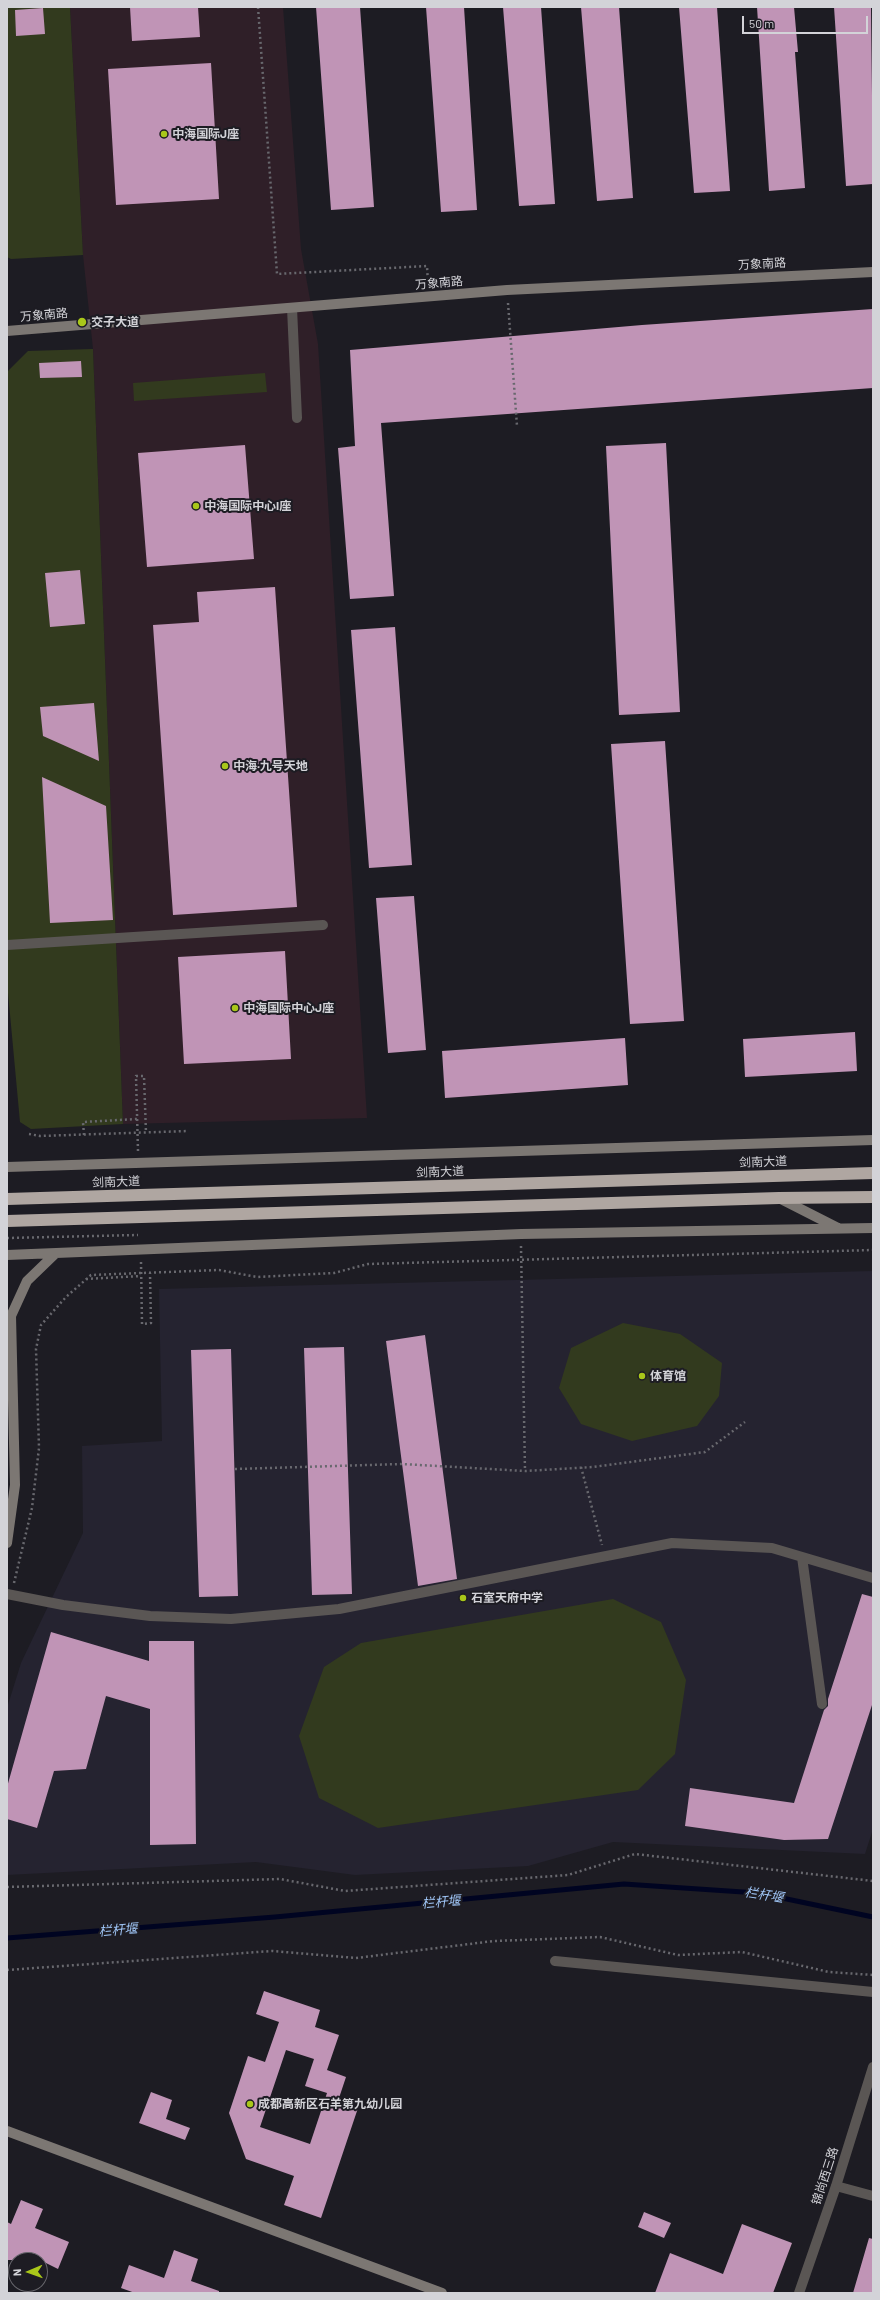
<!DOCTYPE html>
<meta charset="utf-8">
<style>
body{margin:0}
#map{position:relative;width:880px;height:2300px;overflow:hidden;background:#1d1c23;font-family:Barlow,sans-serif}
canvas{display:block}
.frame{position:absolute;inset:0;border:8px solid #d3d3d8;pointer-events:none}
.north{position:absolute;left:8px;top:2252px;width:40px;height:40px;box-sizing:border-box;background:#1d1c23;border:1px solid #66656b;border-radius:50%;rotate:268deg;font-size:11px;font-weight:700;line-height:16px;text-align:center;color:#d3d3d8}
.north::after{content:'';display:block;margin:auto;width:14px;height:18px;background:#a9c71a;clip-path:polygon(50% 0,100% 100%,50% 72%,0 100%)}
.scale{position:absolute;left:742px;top:16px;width:126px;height:18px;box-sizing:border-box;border:2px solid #d3d3d8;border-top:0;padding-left:5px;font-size:12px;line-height:14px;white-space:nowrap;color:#d3d3d8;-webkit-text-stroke:3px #1d1c23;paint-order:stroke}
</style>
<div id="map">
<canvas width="880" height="2300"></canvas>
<div class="frame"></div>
<div class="north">N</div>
<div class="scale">50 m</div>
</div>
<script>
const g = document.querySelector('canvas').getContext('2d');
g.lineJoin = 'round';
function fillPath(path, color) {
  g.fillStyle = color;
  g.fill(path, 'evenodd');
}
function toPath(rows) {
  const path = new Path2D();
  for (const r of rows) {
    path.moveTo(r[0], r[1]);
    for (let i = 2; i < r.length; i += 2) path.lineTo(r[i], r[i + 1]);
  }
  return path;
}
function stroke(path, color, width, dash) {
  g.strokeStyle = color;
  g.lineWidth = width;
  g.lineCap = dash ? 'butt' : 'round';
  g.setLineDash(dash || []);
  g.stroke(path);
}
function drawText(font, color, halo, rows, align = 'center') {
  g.font = font + ' Barlow,"Noto Sans SC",sans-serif';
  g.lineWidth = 4;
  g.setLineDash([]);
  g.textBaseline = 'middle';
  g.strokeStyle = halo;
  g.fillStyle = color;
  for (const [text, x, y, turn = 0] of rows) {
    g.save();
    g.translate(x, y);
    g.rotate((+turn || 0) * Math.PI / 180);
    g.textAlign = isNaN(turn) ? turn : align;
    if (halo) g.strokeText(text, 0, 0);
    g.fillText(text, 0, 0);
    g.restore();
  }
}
fillPath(toPath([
 [70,7,283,7,301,249,318,344,367,1118,123,1124,93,349,83,255]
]), '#2f1f28');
fillPath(toPath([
 [873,1271,873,1829,865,1854,613,1842,528,1866,355,1875,256,1862,7,1875,7,1708,21,1663,83,1533,82,1446,162,1441,159,1289]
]), '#252330');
fillPath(toPath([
 [7,7,70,7,83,255,11,259,7,257],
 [93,349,123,1124,31,1129,20,1122,7,982,7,372,28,351],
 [265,373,267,392,134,401,133,383],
 [623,1323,680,1334,722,1363,719,1396,697,1426,632,1441,581,1424,559,1388,571,1348],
 [613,1599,661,1622,686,1680,675,1754,638,1790,378,1828,319,1798,299,1736,324,1667,361,1643]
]), '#323a1e');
stroke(toPath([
 [7,1938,275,1917,624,1884,758,1893,873,1917]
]), '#000421', 5);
fillPath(toPath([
 [130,7,198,7,200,37,132,41],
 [316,7,360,7,374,207,331,210],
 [426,7,464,7,477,210,441,212],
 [503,7,541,7,555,204,519,206],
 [581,7,619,7,633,198,597,201],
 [679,7,717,7,730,191,694,193],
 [757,7,794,7,798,52,795,52,805,188,769,191],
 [834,7,871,7,873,184,846,186],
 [43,8,45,34,16,36,15,10],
 [211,63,219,199,116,205,108,69],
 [873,309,873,388,381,423,394,596,350,599,338,448,355,446,350,350,642,325],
 [81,361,82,377,40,378,39,363],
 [666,443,680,712,619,715,606,446],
 [245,445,254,559,147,567,138,453],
 [80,570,85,624,50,627,45,573],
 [275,587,297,907,173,915,153,625,199,622,197,592],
 [395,627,412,865,369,868,351,630],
 [94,703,99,761,43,736,40,707],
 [665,741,684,1021,630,1024,611,744],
 [42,777,106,806,113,920,50,923],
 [414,896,426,1050,388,1053,376,898],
 [285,951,291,1059,184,1064,178,957],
 [855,1032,857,1071,745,1077,743,1039],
 [625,1038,628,1085,445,1098,442,1051],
 [425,1335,457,1579,418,1586,386,1341],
 [344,1347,352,1594,312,1595,304,1348],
 [231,1349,238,1596,199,1597,191,1350],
 [862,1594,873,1597,873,1702,828,1839,784,1840,685,1826,690,1788,794,1803,824,1710,828,1706,828,1699],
 [51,1632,149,1661,149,1641,194,1641,196,1844,150,1845,150,1709,106,1696,86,1769,54,1771,37,1828,7,1819,7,1787],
 [264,1991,320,2010,315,2027,339,2035,327,2070,346,2077,338,2101,358,2108,321,2218,284,2205,294,2176,246,2159,229,2113,248,2056,265,2062,279,2022,256,2014],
 [286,2050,314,2059,305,2086,327,2093,310,2144,260,2127],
 [151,2092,172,2100,166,2119,190,2128,185,2140,139,2123],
 [21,2200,43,2209,35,2228,69,2242,58,2269,40,2260,7,2260,7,2222,11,2224],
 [644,2212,671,2223,664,2238,638,2227],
 [742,2224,792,2243,773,2293,655,2293,670,2253,723,2274],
 [869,2238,873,2239,873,2293,853,2293],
 [174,2250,198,2259,191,2281,219,2291,219,2293,135,2293,121,2288,129,2265,164,2278]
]), '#c094b6');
stroke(toPath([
 [258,7,277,274,427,266,428,284],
 [508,303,517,426],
 [29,1134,40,1136,188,1131],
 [84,1135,83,1122,137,1119],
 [138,1151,136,1076,144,1076,146,1133],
 [127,1179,139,1179],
 [7,1238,138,1235],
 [521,1246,525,1471],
 [141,1262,142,1324,151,1323,150,1273],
 [86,1279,141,1276],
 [581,1467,602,1545],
 [235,1469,402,1464,525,1471,593,1467,705,1452,745,1422],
 [14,1583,32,1508,39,1448,36,1349,41,1325,66,1297,91,1275,219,1270,257,1277,334,1273,368,1264,873,1250],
 [7,1887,280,1879,345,1891,568,1875,635,1854,873,1881],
 [7,1970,272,1951,356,1958,494,1941,600,1937,678,1955,742,1952,829,1972,873,1975]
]), '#68686e', 2.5, [2, 3]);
stroke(toPath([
 [292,308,297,418],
 [7,945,323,925],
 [802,1557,822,1704],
 [7,1594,63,1605,150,1616,231,1619,339,1609,672,1543,772,1548,873,1578]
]), '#5a5654', 10);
stroke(toPath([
 [555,1961,873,1992],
 [836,2186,873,2196],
 [799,2293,836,2186,873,2067]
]), '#5a5654', 10);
stroke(toPath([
 [7,331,507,290,873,272],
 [7,1167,873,1140],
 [779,1198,838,1228],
 [7,1255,521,1234,873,1228],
 [7,1543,15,1485,11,1316,27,1281,55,1254],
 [7,2131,442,2293]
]), '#7c7773', 10);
stroke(toPath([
 [7,1199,873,1173],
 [7,1221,779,1198,873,1197]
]), '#afa6a1', 12);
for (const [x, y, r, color] of [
 [164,134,4,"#a9c71a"],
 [82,322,5,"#a9c71a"],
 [196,506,4,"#a9c71a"],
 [225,766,4,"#a9c71a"],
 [235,1008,4,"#a9c71a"],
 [642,1376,4,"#a9c71a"],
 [463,1598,4,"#a9c71a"],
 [250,2104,4,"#a9c71a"]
]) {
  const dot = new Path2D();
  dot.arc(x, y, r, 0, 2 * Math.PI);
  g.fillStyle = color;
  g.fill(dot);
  stroke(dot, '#1d1c23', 1.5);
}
drawText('bold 12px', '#d3d3d8', '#1d1c23', [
 ["中海国际J座",172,134],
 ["交子大道",91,322],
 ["中海国际中心I座",204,506],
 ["中海·九号天地",233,766],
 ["中海国际中心J座",243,1008],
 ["体育馆",650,1376],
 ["石室天府中学",471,1598],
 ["成都高新区石羊第九幼儿园",258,2104]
], 'left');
drawText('12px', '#d3d3d8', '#1d1c23', [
 ["万象南路",762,264,-3],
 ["万象南路",439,283,-5],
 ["万象南路",44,315,-5],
 ["剑南大道",763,1162,-2],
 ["剑南大道",440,1172,-2],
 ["剑南大道",116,1182,-2],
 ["锦尚西三路",825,2176,-72]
]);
drawText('italic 13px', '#9fc5f6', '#1d1c23', [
 ["栏杆堰",764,1895,9],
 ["栏杆堰",441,1902,-5],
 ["栏杆堰",118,1930,-5]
]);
</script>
